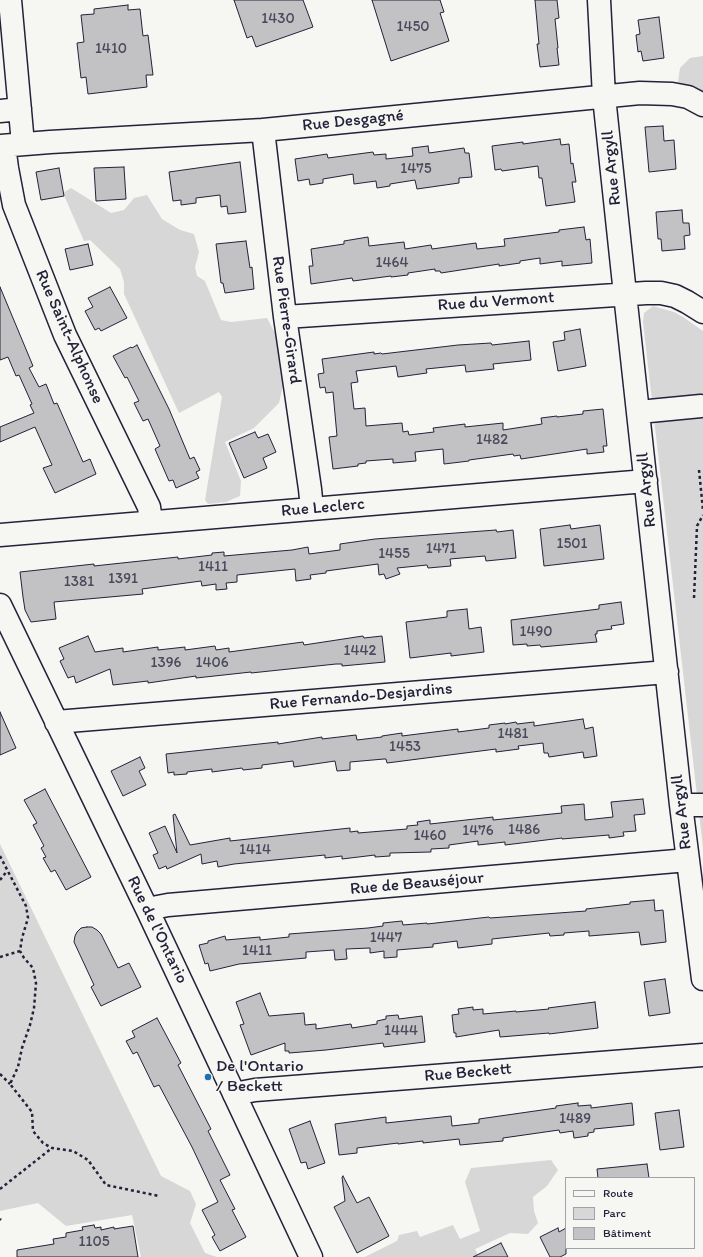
<!DOCTYPE html>
<meta charset="utf-8">
<style>
body{margin:0}
#map{position:relative;width:703px;height:1257px;overflow:hidden;background:#f6f6f2;font-family:Itim,sans-serif}
canvas{display:block}
.legend{position:absolute;left:565px;top:1177px;width:130px;height:72px;box-sizing:border-box;background:#f6f6f2;border:1px solid #a1a1a9;margin:0;padding:5px 7px;list-style:none;font-size:12px;color:#22223b}
.legend li{display:flex;align-items:center;gap:8px;height:20px}
.legend b{width:20px;border:1px solid #a1a1a9}
</style>
<div id="map">
<canvas width="703" height="1257"></canvas>
<ul class="legend">
<li><b style="height:5px;background:#f6f6f2"></b>Route</li>
<li><b style="height:11px;background:#d7d7d7"></b>Parc</li>
<li><b style="height:11px;background:#c2c2c4"></b>Bâtiment</li>
</ul>
</div>
<script>
const g = document.querySelector('canvas').getContext('2d');
g.lineJoin = 'round';
function fillPath(path, color) {
  g.fillStyle = color;
  g.fill(path, 'evenodd');
}
function toPath(rows) {
  const path = new Path2D();
  for (const r of rows) {
    path.moveTo(r[0], r[1]);
    for (let i = 2; i < r.length; i += 2) path.lineTo(r[i], r[i + 1]);
  }
  return path;
}
function stroke(path, color, width, dash) {
  g.strokeStyle = color;
  g.lineWidth = width;
  g.lineCap = dash ? 'butt' : 'round';
  g.setLineDash(dash || []);
  g.stroke(path);
}
function drawText(font, color, halo, rows, align = 'center') {
  g.font = font + ' Itim,sans-serif';
  g.lineWidth = 3;
  g.setLineDash([]);
  g.textBaseline = 'middle';
  g.strokeStyle = halo;
  g.fillStyle = color;
  for (const [text, x, y, turn = 0] of rows) {
    g.save();
    g.translate(x, y);
    g.rotate((+turn || 0) * Math.PI / 180);
    g.textAlign = isNaN(turn) ? turn : align;
    if (halo) g.strokeText(text, 0, 0);
    g.fillText(text, 0, 0);
    g.restore();
  }
}
fillPath(toPath([
 [703,56,703,93,678,82,680,68,690,58],
 [71,188,111,213,124,210,134,198,147,195,162,219,180,230,194,234,199,252,195,267,197,276,205,281,221,320,231,322,267,318,276,335,283,385,279,403,254,428,225,442,241,481,240,496,226,502,208,504,205,500,222,397,219,392,179,413,124,294,124,282,120,269,90,240,84,241,63,193],
 [653,306,674,312,683,317,703,331,703,848,643,322,644,313],
 [0,844,161,1176,190,1191,196,1204,190,1223,205,1253,217,1257,141,1257,132,1215,66,1226,38,1203,0,1211],
 [551,1160,558,1170,547,1186,533,1197,534,1211,538,1223,528,1234,510,1233,475,1249,479,1257,365,1257,397,1241,399,1235,417,1231,420,1237,453,1225,460,1239,480,1231,465,1182,471,1168]
]), '#d7d7d7');
const building = toPath([
 [234,0,303,0,313,27,256,47,252,36,247,38,234,0],
 [372,0,440,0,444,12,440,13,449,41,391,61,372,0],
 [535,0,557,0,559,18,555,19,558,48,557,48,559,65,540,67,537,44,539,44,535,0],
 [128,5,128,10,140,9,143,36,148,35,153,75,146,75,147,87,88,94,86,77,81,78,77,43,84,42,81,15,94,14,94,9,128,5],
 [659,17,664,58,643,61,641,51,638,52,636,35,640,34,638,20,659,17],
 [663,126,664,141,674,140,676,169,649,172,645,127,663,126],
 [560,139,561,145,569,144,571,164,573,163,576,182,572,182,575,202,546,206,542,178,539,178,538,166,502,171,501,169,495,170,492,146,523,142,523,144,560,139],
 [428,146,429,153,464,148,465,153,469,153,472,177,459,178,459,183,417,189,415,180,390,184,390,186,377,188,376,181,354,184,353,174,323,179,323,183,310,185,309,179,298,181,295,159,327,154,328,158,373,152,374,155,386,154,386,159,413,156,412,148,428,146],
 [240,162,246,212,228,214,227,206,221,207,220,195,196,198,196,203,181,205,181,200,173,201,169,172,240,162],
 [124,167,126,199,96,201,94,168,124,167],
 [59,168,64,196,41,200,36,172,59,168],
 [682,210,683,223,689,223,690,235,684,236,685,249,662,251,661,239,658,239,656,212,682,210],
 [584,227,586,240,590,239,592,263,562,266,562,261,540,264,540,258,520,261,520,263,499,266,499,264,441,273,440,271,435,271,435,269,408,273,408,275,391,277,391,276,353,281,352,278,311,284,309,266,313,266,311,249,344,244,344,241,368,237,369,246,404,242,405,249,431,245,432,249,476,243,477,249,505,246,504,239,559,232,559,230,584,227],
 [246,241,250,268,252,267,254,289,225,293,223,283,221,283,216,244,246,241],
 [88,244,93,265,70,270,65,249,88,244],
 [0,287,33,366,29,368,39,387,46,384,54,404,57,403,83,462,90,459,96,474,55,493,43,468,52,465,35,427,0,442,0,427,34,413,30,405,32,404,19,375,16,376,8,357,0,360,0,287],
 [110,287,127,318,101,331,99,328,95,330,85,311,93,307,88,298,110,287],
 [580,329,586,366,558,371,553,342,565,340,564,332,580,329],
 [529,341,531,360,493,364,494,369,466,372,465,365,426,369,427,373,398,377,396,366,356,371,358,382,351,383,354,409,365,408,366,426,402,423,403,432,408,431,409,435,434,432,433,428,465,424,465,427,503,423,503,430,542,424,541,418,557,416,557,417,583,414,583,411,603,409,607,446,603,446,604,452,587,454,587,449,521,459,520,455,514,456,513,454,469,460,469,461,444,464,443,449,415,452,416,461,393,463,393,459,366,461,366,463,358,464,358,466,333,469,329,437,337,436,333,392,326,393,325,387,320,388,318,374,324,373,322,359,374,352,374,354,381,353,382,354,458,345,491,343,492,345,529,341],
 [137,345,169,409,190,459,194,457,200,470,196,472,199,478,176,488,173,480,169,481,155,449,160,446,148,419,143,421,134,403,139,401,127,377,125,378,113,356,131,347,132,348,137,345],
 [255,432,258,438,268,434,276,452,263,458,267,468,244,478,229,443,255,432],
 [570,525,571,529,600,525,604,559,544,566,540,529,570,525],
 [496,530,497,532,513,530,516,558,486,561,485,556,450,559,451,566,428,568,427,565,397,568,400,574,386,579,384,574,379,575,378,564,326,571,326,573,310,575,311,579,296,581,295,569,237,575,237,582,226,583,227,589,216,590,216,584,202,586,201,581,142,589,143,594,54,602,56,619,31,622,25,610,23,597,20,572,94,564,94,566,178,557,178,559,212,555,212,553,224,552,224,556,235,555,292,550,308,547,309,554,340,550,340,544,375,539,496,530],
 [621,602,624,624,611,626,612,629,597,631,597,634,595,634,597,642,541,647,540,645,527,646,527,644,513,645,511,620,599,609,599,605,621,602],
 [467,609,469,629,481,627,484,652,451,656,451,653,410,658,406,622,447,617,447,611,467,609],
 [88,636,95,652,123,648,123,652,158,647,158,650,185,647,185,650,215,646,216,650,229,648,229,652,303,642,304,645,363,636,364,638,382,636,385,662,342,666,342,664,336,664,251,673,251,672,196,678,196,676,148,683,148,681,113,685,110,669,76,683,74,676,68,678,60,661,64,659,59,648,88,636],
 [0,712,16,748,0,755,0,712],
 [583,719,585,729,593,727,597,756,584,758,583,752,549,757,548,753,544,753,543,743,518,746,519,749,496,752,496,749,387,763,386,759,384,759,350,762,350,770,337,771,335,761,294,767,293,761,262,765,262,768,243,770,242,768,212,772,212,769,187,772,187,774,174,775,174,772,168,773,166,754,278,742,278,744,322,737,322,739,356,735,357,740,382,737,382,736,402,733,402,736,458,729,458,732,489,728,489,725,505,723,505,724,516,722,517,724,534,722,534,726,583,719],
 [140,757,145,768,139,771,146,785,123,796,111,771,140,757],
 [45,789,91,877,66,890,55,870,51,872,43,858,46,857,41,848,44,846,33,825,37,823,24,800,45,789],
 [643,799,645,814,634,815,636,831,623,832,624,836,609,838,609,835,562,839,562,838,505,845,505,842,478,845,478,841,449,845,449,848,431,849,431,852,390,853,390,856,375,857,375,855,342,859,342,856,325,858,325,855,234,864,218,867,217,861,202,864,201,854,167,869,166,866,159,869,153,855,158,853,149,833,165,826,177,853,173,815,175,814,190,845,230,838,230,841,350,828,350,832,358,831,358,833,407,829,407,826,418,825,417,822,430,820,430,824,493,817,493,820,562,813,561,806,584,804,585,820,613,817,611,802,643,799],
 [654,900,655,911,663,910,666,942,641,945,639,932,589,936,589,931,564,933,564,935,550,936,549,933,492,939,492,944,458,948,457,941,433,944,433,947,397,950,397,957,384,958,384,951,370,953,370,948,346,949,347,959,335,960,334,950,306,952,306,958,239,964,210,971,208,963,205,964,199,945,208,943,208,941,225,936,226,940,260,937,260,940,289,937,289,934,368,928,383,926,383,923,402,921,403,925,427,923,427,924,489,917,490,918,586,911,586,909,630,904,630,902,654,900],
 [87,927,92,927,97,930,101,934,118,968,129,963,141,987,101,1006,91,987,94,985,74,942,75,936,77,932,81,928,87,927],
 [665,979,670,1013,649,1016,644,982,665,979],
 [260,993,269,1016,304,1013,305,1025,316,1024,316,1029,351,1024,352,1028,377,1024,377,1021,386,1019,386,1016,398,1015,399,1019,422,1016,425,1042,384,1047,383,1043,326,1050,289,1053,289,1051,285,1051,285,1043,251,1055,240,1025,244,1024,236,1002,260,993],
 [595,1002,598,1028,549,1034,549,1033,500,1037,499,1030,456,1037,456,1033,454,1033,452,1015,459,1014,458,1009,473,1007,473,1010,483,1009,483,1014,516,1011,516,1012,549,1009,548,1008,595,1002],
 [157,1018,181,1063,178,1065,211,1129,208,1131,230,1175,220,1180,235,1209,232,1210,246,1237,220,1251,212,1237,215,1235,202,1210,218,1202,192,1147,159,1085,154,1087,137,1052,133,1054,126,1041,135,1037,132,1031,157,1018],
 [578,1103,578,1106,591,1105,591,1108,632,1103,634,1125,594,1129,594,1132,588,1133,588,1136,574,1138,573,1131,560,1133,559,1130,503,1138,503,1141,460,1145,459,1139,423,1143,423,1141,398,1144,398,1143,357,1148,357,1153,339,1155,335,1124,386,1117,386,1123,451,1116,452,1126,479,1123,479,1119,556,1108,556,1106,578,1103],
 [679,1110,684,1147,660,1150,655,1113,679,1110],
 [310,1121,325,1163,308,1169,306,1162,301,1163,289,1129,310,1121],
 [647,1164,649,1178,598,1178,597,1169,647,1164],
 [343,1176,357,1203,369,1197,389,1236,357,1253,334,1207,345,1201,342,1177,343,1176],
 [94,1225,95,1228,101,1227,101,1230,114,1227,114,1229,133,1226,138,1257,17,1257,17,1250,54,1244,53,1239,66,1237,66,1233,83,1230,82,1227,94,1225],
 [558,1228,559,1232,566,1228,566,1254,560,1257,550,1257,540,1237,558,1228],
 [501,1243,508,1257,473,1257,501,1243]
]);
fillPath(building, '#c2c2c4');
stroke(building, '#22223b', 1);
const minor = toPath([
 [10,0,23,144],
 [599,0,604,97,625,294,681,805,703,979],
 [0,111,20,109],
 [263,130,285,317,310,489,312,509],
 [0,146,50,142,263,130,640,93,672,94,688,97,703,105],
 [4,146,7,168,14,205,65,335,149,507,151,522],
 [285,317,646,293,661,293,675,296,687,302,703,312],
 [639,412,701,406],
 [0,535,646,481],
 [0,605,147,909,311,1257],
 [56,722,667,672],
 [681,805,703,805],
 [147,909,168,905,688,860],
 [234,1094,255,1090,703,1055]
]);
stroke(minor, '#22223b', 25);
stroke(toPath([
 [699,470,703,510],
 [694,598,697,526,703,515],
 [0,856,26,906,28,918,22,938,20,951,24,958,33,968,36,983,34,1008,30,1025,22,1048,18,1067,10,1084,32,1112,33,1131,43,1143,52,1148,73,1151,88,1160,106,1185,159,1196],
 [0,880,7,871],
 [0,957,20,951],
 [0,1074,10,1084],
 [0,1189,52,1148],
 [0,1219,1,1220]
]), '#22223b', 2.5, [3, 3]);
stroke(minor, '#f6f6f2', 22);
for (const [x, y, r, color] of [
 [208,1077,4,"#1f6fb2"]
]) {
  const dot = new Path2D();
  dot.arc(x, y, r, 0, 2 * Math.PI);
  g.fillStyle = color;
  g.fill(dot);
  stroke(dot, '#f6f6f2', 1.5);
}
drawText('15px', '#4a4a5d', null, [
 ["1430",278,19],
 ["1450",413,27],
 ["1410",111,49],
 ["1475",416,169],
 ["1464",392,263],
 ["1482",492,440],
 ["1501",572,544],
 ["1471",441,549],
 ["1455",394,554],
 ["1411",213,567],
 ["1391",123,579],
 ["1381",79,582],
 ["1490",536,632],
 ["1442",360,651],
 ["1396",166,663],
 ["1406",212,663],
 ["1481",513,734],
 ["1453",405,747],
 ["1486",524,830],
 ["1476",478,831],
 ["1460",430,836],
 ["1414",255,850],
 ["1447",386,938],
 ["1411",257,951],
 ["1444",401,1031],
 ["1489",575,1119],
 ["1105",94,1242]
]);
drawText('17px', '#22223b', '#f6f6f2', [
 ["Rue Desgagné",353,121,-6],
 ["Rue Argyll",612,168,-96],
 ["Rue du Vermont",496,302,-4],
 ["Rue Pierre-Girard",286,320,82],
 ["Rue Saint-Alphonse",69,337,66],
 ["Rue Argyll",647,490,-96],
 ["Rue Leclerc",323,508,-5],
 ["Rue Fernando-Desjardins",361,697,-5],
 ["Rue Argyll",682,812,-97],
 ["Rue de Beauséjour",417,884,-5],
 ["Rue de l'Ontario",157,930,64],
 ["Rue Beckett",468,1073,-5]
]);
drawText('17px', '#22223b', '#f6f6f2', [
 ["De l'Ontario",216,1067],
 ["/ Beckett",216,1087]
], 'left');
</script>
